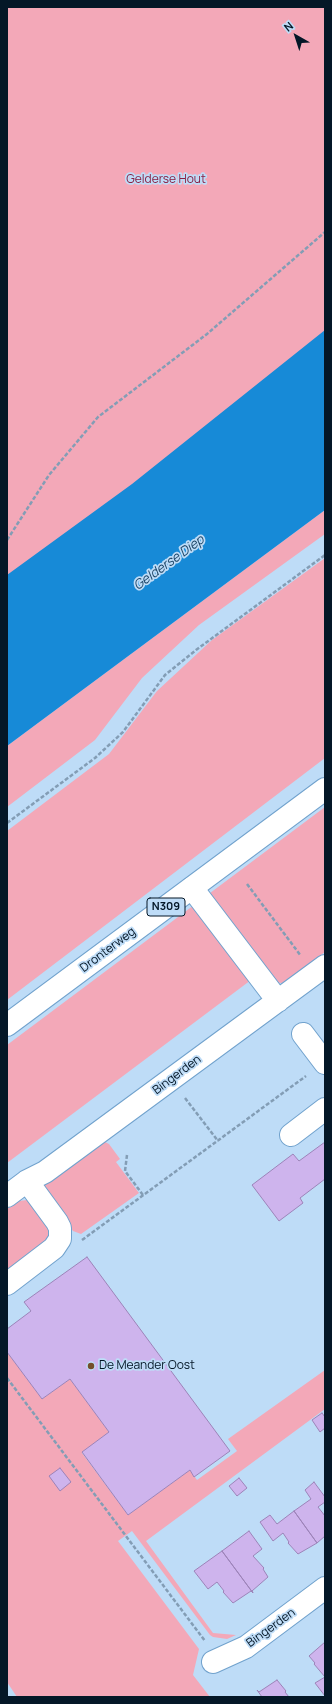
<!DOCTYPE html>
<style>
body{margin:0}
#map{position:relative;width:332px;height:1704px;overflow:hidden;background:#bedcf7;font-family:Manrope,sans-serif}
canvas{display:block}
.frame{position:absolute;inset:0;border:8px solid #041727;pointer-events:none}
.north{position:absolute;left:276px;top:16px;width:40px;height:40px;-webkit-text-stroke:3px #bedcf7;paint-order:stroke;rotate:321deg;font-size:11px;font-weight:700;line-height:16px;text-align:center;color:#041727}
.north::after{content:'';display:block;margin:auto;width:14px;height:18px;background:#041727;clip-path:polygon(50% 0,100% 100%,50% 72%,0 100%)}
</style>
<div id="map">
<canvas width="332" height="1704"></canvas>
<div class="frame"></div>
<div class="north">N</div>
</div>
<script>
const g = document.querySelector('canvas').getContext('2d');
g.lineJoin = 'round';
function fillPath(path, color) {
  g.fillStyle = color;
  g.fill(path, 'evenodd');
}
function toPath(rows) {
  const path = new Path2D();
  for (const r of rows) {
    path.moveTo(r[0], r[1]);
    for (let i = 2; i < r.length; i += 2) path.lineTo(r[i], r[i + 1]);
  }
  return path;
}
function stroke(path, color, width, dash) {
  g.strokeStyle = color;
  g.lineWidth = width;
  g.lineCap = dash ? 'butt' : 'round';
  g.setLineDash(dash || []);
  g.stroke(path);
}
function drawText(font, color, halo, rows, align = 'center') {
  g.font = font + ' Manrope,sans-serif';
  g.lineWidth = 3.5;
  g.setLineDash([]);
  g.textBaseline = 'middle';
  g.strokeStyle = halo;
  g.fillStyle = color;
  for (const [text, x, y, turn = 0] of rows) {
    g.save();
    g.translate(x, y);
    g.rotate((+turn || 0) * Math.PI / 180);
    g.textAlign = isNaN(turn) ? turn : align;
    if (halo) g.strokeText(text, 0, 0);
    g.fillText(text, 0, 0);
    g.restore();
  }
}
fillPath(toPath([
 [7,7,325,7,325,354,7,626],
 [325,510,325,534,199,625,142,678,95,740,7,807,7,746],
 [325,558,325,758,7,1000,7,831,109,754,157,691,212,640],
 [325,807,325,952,282,983,271,982,263,971,7,1163,7,1045],
 [103,1141,109,1144,120,1159,116,1162,139,1193,81,1234,73,1231,46,1193,44,1188,45,1185],
 [27,1200,53,1233,50,1241,7,1274,7,1209,19,1201],
 [7,1352,42,1399,70,1379,109,1432,82,1453,128,1515,190,1470,197,1480,237,1451,228,1439,325,1370,325,1409,146,1541,213,1633,236,1635,227,1639,213,1637,210,1635,132,1531,118,1541,199,1649,193,1675,210,1697,17,1697,7,1682]
]), '#f3a8b8');
fillPath(toPath([
 [325,330,325,510,7,746,7,575,132,484]
]), '#178ad7');
const building = toPath([
 [325,1142,325,1179,300,1198,303,1203,279,1221,252,1185,293,1154,299,1161,325,1142],
 [87,1257,230,1451,194,1477,190,1470,128,1515,82,1452,109,1432,70,1379,42,1399,7,1352,7,1329,31,1311,24,1302,87,1257],
 [322,1413,325,1417,325,1428,320,1432,312,1420,322,1413],
 [60,1468,71,1482,60,1491,49,1476,60,1468],
 [239,1478,247,1488,237,1496,229,1486,239,1478],
 [314,1482,325,1497,325,1502,318,1507,325,1516,325,1536,317,1543,294,1511,311,1499,305,1490,314,1482],
 [294,1511,317,1543,298,1554,288,1543,289,1542,283,1533,273,1541,260,1522,270,1515,277,1524,294,1511],
 [249,1531,262,1549,253,1556,264,1568,263,1569,268,1577,252,1591,253,1593,222,1551,249,1531],
 [222,1551,253,1593,251,1591,233,1603,223,1592,224,1591,217,1582,208,1589,194,1571,222,1551],
 [325,1642,325,1696,315,1683,325,1677,314,1664,315,1663,309,1656,325,1642],
 [277,1680,286,1691,285,1692,289,1697,262,1697,257,1690,259,1692,277,1680]
]);
fillPath(building, '#ceb4ed');
stroke(building, '#9c83b8', 1);
const minor = toPath([
 [192,888,278,1001],
 [303,1034,325,1063],
 [291,1135,325,1109],
 [7,1196,27,1181,45,1172,325,966],
 [7,1284,54,1248,60,1239,60,1228,57,1222,27,1181],
 [213,1662,246,1647,325,1588]
]);
const major = toPath([
 [7,1025,325,789]
]);
stroke(minor, '#71a2cd', 24);
stroke(major, '#71a2cd', 24);
stroke(toPath([
 [7,540,49,475,98,417,207,334,325,232],
 [7,823,95,758,123,732,165,675,196,650,325,555],
 [247,884,301,956],
 [185,1098,218,1141],
 [127,1155,125,1171,143,1195],
 [82,1240,306,1076],
 [7,1378,205,1641]
]), '#839db5', 2.5, [4, 2]);
stroke(minor, '#fff', 22);
stroke(major, '#fff', 22);
for (const [x, y, r, color] of [
 [91,1366,4,"#734f29"]
]) {
  const dot = new Path2D();
  dot.arc(x, y, r, 0, 2 * Math.PI);
  g.fillStyle = color;
  g.fill(dot);
  stroke(dot, '#bedcf7', 1.5);
}
for (const [x, y, w] of [
 [166,907,38]
]) {
  const box = new Path2D();
  box.roundRect(x - w / 2, y - 9, w, 18, 3);
  g.fillStyle = '#bedcf7';
  g.fill(box);
  stroke(box, '#041727', 1);
}
drawText('bold 11px', '#041727', null, [
 ["N309",166,907]
]);
drawText('12px', '#891e42', '#bedcf7', [
 ["Gelderse Hout",166,180]
]);
drawText('12px', '#041727', '#bedcf7', [
 ["Dronterweg",108,950,-37],
 ["Bingerden",177,1075,-37],
 ["Bingerden",271,1628,-36]
]);
drawText('12px', '#041727', '#bedcf7', [
 ["De Meander Oost",99,1366]
], 'left');
drawText('italic 13px', '#1d4566', '#bedcf7', [
 ["Gelderse Diep",169,563,-36]
]);
</script>
